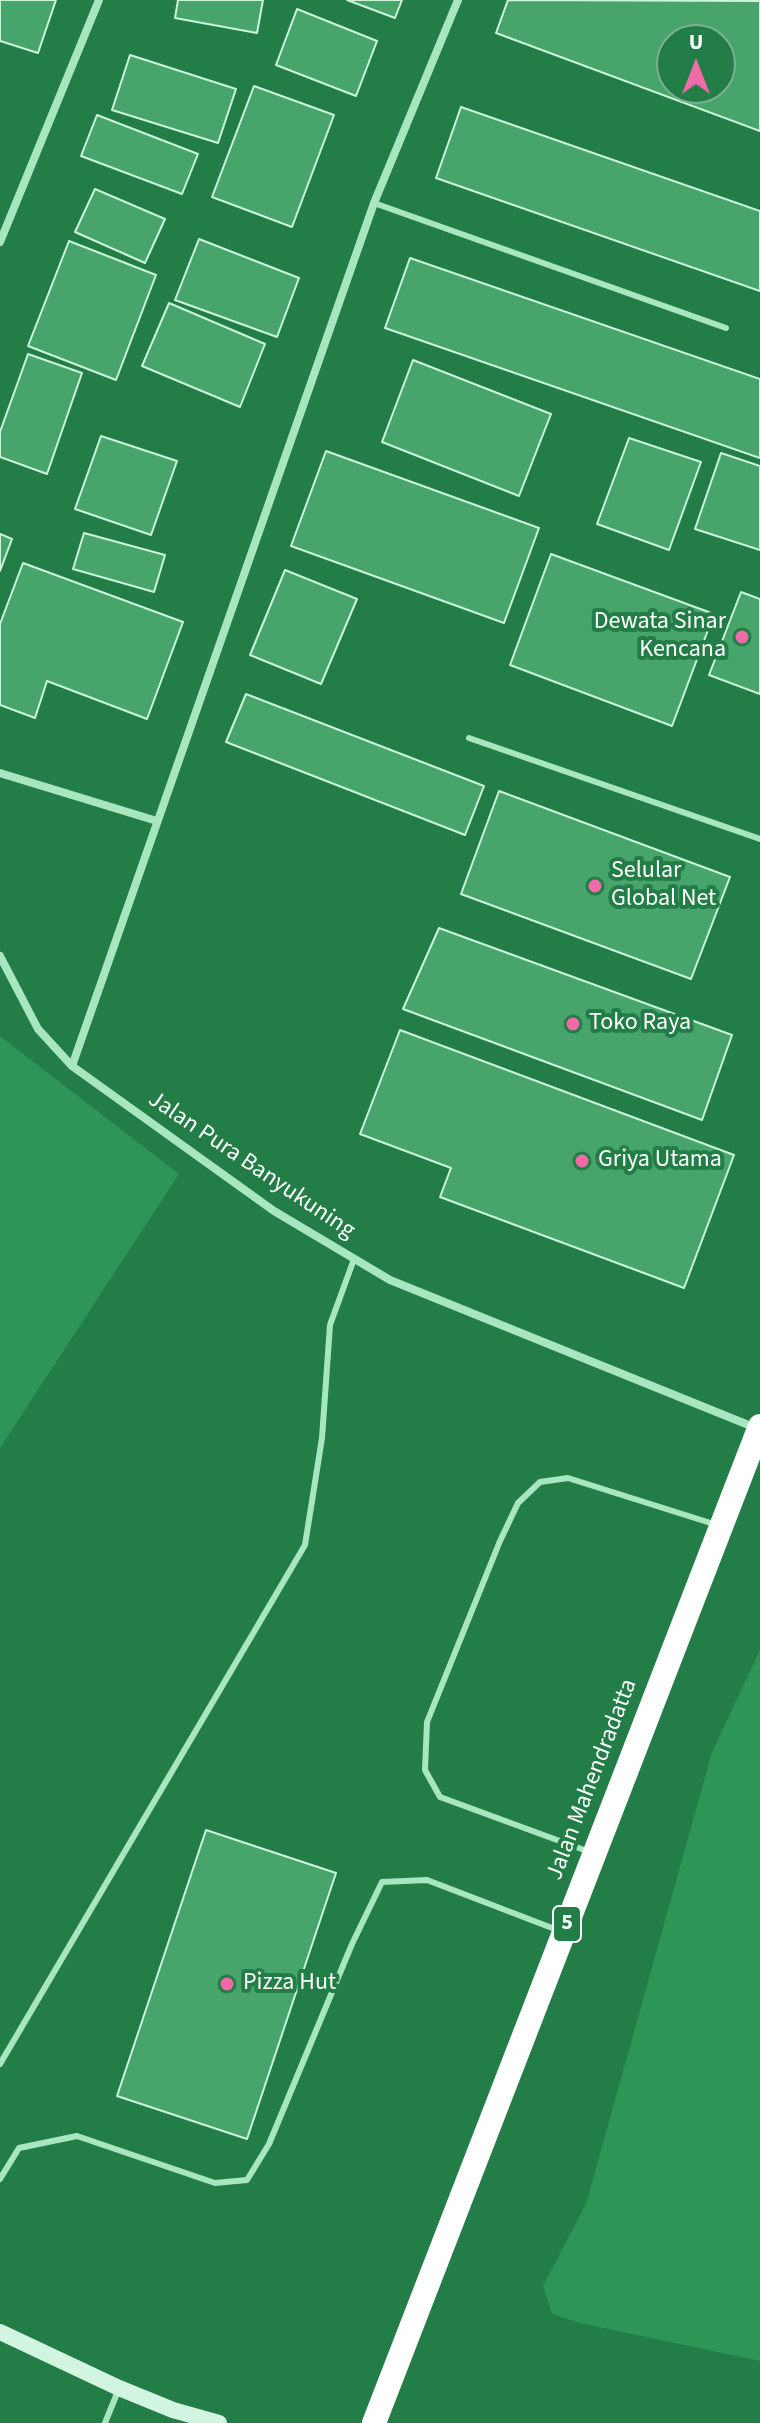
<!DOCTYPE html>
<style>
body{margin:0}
#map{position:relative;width:760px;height:2423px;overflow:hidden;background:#237d47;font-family:"Source Sans 3",sans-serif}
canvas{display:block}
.north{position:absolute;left:656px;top:24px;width:80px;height:80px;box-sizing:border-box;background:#237d47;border:2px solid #7bb191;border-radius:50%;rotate:0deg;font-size:22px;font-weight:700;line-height:32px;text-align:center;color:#fff}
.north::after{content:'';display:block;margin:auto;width:28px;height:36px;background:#f16ba8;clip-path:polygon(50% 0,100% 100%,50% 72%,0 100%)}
</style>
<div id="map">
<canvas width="760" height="2423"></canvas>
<div class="north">U</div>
</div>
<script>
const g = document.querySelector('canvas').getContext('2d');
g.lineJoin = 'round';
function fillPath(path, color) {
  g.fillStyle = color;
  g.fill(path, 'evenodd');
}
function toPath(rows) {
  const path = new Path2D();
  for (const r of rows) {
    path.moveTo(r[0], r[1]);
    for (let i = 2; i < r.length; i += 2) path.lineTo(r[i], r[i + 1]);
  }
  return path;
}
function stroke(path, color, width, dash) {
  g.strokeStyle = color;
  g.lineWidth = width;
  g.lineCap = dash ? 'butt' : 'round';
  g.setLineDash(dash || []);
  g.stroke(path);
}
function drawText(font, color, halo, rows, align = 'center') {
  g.font = font + ' "Source Sans 3",sans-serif';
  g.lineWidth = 8;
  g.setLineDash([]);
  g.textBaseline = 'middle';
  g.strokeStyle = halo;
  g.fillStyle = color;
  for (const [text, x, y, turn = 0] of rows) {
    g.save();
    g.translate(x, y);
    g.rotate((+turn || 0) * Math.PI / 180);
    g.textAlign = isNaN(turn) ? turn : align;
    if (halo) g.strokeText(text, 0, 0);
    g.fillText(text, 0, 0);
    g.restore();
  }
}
fillPath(toPath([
 [0,1036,179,1174,0,1448],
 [760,1650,760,2361,580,2323,552,2314,543,2286,586,2204,712,1752]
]), '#2d9555');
const building = toPath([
 [0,0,56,0,38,53,0,41,0,0],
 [178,0,263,0,257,33,175,18,178,0],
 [347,0,402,0,395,18,347,0],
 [508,0,760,1,760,131,496,33,508,0],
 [672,40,720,40,720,88,672,88,672,40],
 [297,9,377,41,356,96,276,65,297,9],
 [130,55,236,89,218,143,112,110,130,55],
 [254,86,334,115,292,227,212,197,254,86],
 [461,107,760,211,760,291,436,178,461,107],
 [97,115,198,154,182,194,81,156,97,115],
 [95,189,165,219,145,263,75,232,95,189],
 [199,239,299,278,277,337,175,300,199,239],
 [69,241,156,275,116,380,28,346,69,241],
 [410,258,760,379,760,458,385,328,410,258],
 [169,303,265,344,240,407,142,366,169,303],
 [28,354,82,373,47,474,0,457,0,432,28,354],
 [413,360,551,414,519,496,382,442,413,360],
 [101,436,177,461,151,535,75,509,101,436],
 [629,438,701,462,669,550,597,524,629,438],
 [326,451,539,528,504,623,291,546,326,451],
 [721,453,760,466,760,550,695,529,721,453],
 [84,533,165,555,154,592,73,569,84,533],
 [0,534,12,539,0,571,0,534],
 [551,554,714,614,672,726,510,665,551,554],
 [23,563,183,622,147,719,47,681,35,718,0,705,0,624,23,563],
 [285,570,357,599,321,684,250,655,285,570],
 [741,592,760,599,760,694,709,675,741,592],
 [246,694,484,786,465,835,226,742,246,694],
 [499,791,730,877,691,979,461,894,499,791],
 [439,928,732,1035,702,1120,403,1009,439,928],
 [400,1030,734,1155,684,1288,440,1197,451,1168,360,1134,400,1030],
 [206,1830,336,1873,247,2139,117,2096,206,1830]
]);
fillPath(building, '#47a46b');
stroke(building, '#cbf5db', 2);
stroke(toPath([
 [374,203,726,328],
 [469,738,760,839],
 [587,1851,440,1797,425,1770,427,1722,500,1541,518,1503,540,1482,568,1478,717,1525],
 [0,2064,305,1545,322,1438,330,1325,354,1259],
 [0,2179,19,2148,77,2136,215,2183,247,2180,269,2144,352,1944,382,1882,427,1880,560,1931],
 [105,2423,118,2391]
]), '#a8e6bf', 6);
stroke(toPath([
 [0,242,99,0],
 [0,773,157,821],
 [0,956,38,1029,72,1066,274,1211,390,1280,756,1428],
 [72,1066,374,203,458,0]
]), '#a8e6bf', 8);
stroke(toPath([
 [0,2332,119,2388,173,2410,219,2423]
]), '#d1f5e0', 16);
stroke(toPath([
 [374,2423,760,1426]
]), '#fff', 24);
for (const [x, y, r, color] of [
 [742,637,8,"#f16ba8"],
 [595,886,8,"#f16ba8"],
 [573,1024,8,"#f16ba8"],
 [582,1161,8,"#f16ba8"],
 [227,1984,8,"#f16ba8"]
]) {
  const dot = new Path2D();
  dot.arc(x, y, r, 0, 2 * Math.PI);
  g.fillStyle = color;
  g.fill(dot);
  stroke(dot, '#237d47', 3);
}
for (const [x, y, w] of [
 [567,1924,28]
]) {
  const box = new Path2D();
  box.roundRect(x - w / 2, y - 18, w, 36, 6);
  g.fillStyle = '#237d47';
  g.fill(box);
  stroke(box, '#fff', 2);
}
drawText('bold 22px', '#fff', null, [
 ["5",567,1924]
]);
drawText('24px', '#fff', '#237d47', [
 ["Dewata Sinar",726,623,"right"],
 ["Kencana",726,651,"right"],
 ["Selular",611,872],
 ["Global Net",611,900],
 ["Toko Raya",589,1024],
 ["Griya Utama",598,1161],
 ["Pizza Hut",243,1984]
], 'left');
drawText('24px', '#fff', '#237d47', [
 ["Jalan Pura Banyukuning",251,1166,34],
 ["Jalan Mahendradatta",593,1780,-69]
]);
</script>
